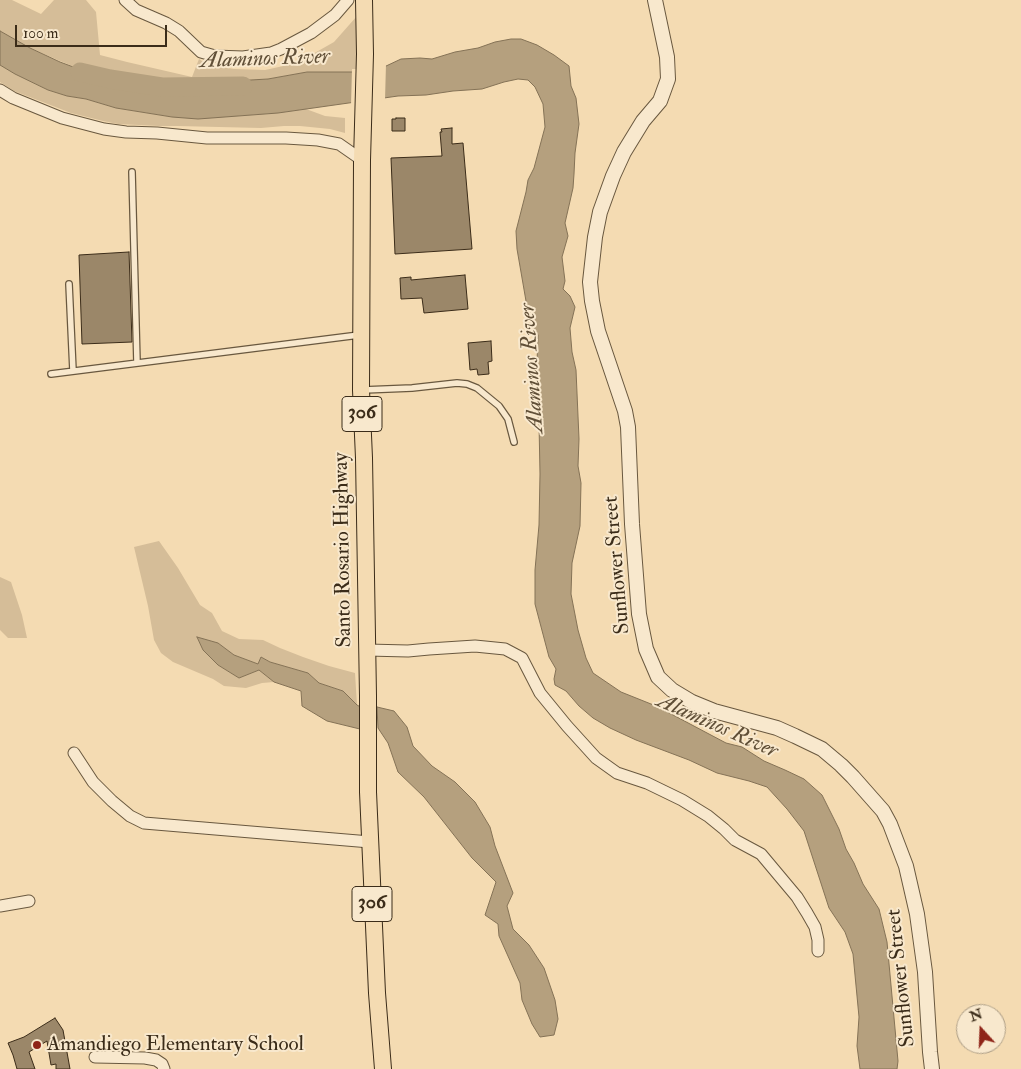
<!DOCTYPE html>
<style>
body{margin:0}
#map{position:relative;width:1021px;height:1069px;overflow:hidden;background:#f4dbb2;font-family:"IM FELL Double Pica",serif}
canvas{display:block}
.north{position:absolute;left:956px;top:1004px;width:50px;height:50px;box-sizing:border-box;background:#f8e8cd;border:1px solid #ac9d85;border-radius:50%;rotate:340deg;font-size:14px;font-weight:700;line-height:20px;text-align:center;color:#3b2c19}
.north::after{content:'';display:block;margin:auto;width:18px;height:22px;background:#8f2418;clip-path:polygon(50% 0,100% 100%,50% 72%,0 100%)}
.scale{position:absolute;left:15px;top:25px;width:152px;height:22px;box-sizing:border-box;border:2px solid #3b2c19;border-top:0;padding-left:6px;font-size:15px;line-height:18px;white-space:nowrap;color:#3b2c19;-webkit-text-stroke:4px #f8e8cd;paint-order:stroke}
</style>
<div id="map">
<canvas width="1021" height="1069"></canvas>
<div class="north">N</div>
<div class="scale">100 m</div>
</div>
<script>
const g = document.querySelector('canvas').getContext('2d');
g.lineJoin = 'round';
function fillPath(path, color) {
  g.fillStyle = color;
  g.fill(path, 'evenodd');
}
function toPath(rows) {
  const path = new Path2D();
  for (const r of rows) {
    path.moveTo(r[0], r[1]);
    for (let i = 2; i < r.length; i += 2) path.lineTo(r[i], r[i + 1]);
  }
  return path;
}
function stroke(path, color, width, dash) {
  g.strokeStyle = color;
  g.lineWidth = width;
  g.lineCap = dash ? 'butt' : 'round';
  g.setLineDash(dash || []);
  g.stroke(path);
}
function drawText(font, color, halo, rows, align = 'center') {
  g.font = font + ' "IM FELL Double Pica",serif';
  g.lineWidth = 4;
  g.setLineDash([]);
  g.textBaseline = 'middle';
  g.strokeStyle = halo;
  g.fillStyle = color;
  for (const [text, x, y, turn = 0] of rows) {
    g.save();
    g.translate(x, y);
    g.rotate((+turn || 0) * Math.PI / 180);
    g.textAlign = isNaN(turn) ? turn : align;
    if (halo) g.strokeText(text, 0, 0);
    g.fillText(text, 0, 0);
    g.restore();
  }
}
fillPath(toPath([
 [0,0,12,0,41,14,54,0,86,0,96,12,100,55,127,62,192,77,199,59,208,65,234,69,265,70,297,63,334,42,357,16,357,72,307,72,268,79,233,81,214,88,186,91,118,81,92,74,60,61,30,48,0,31],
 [0,65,15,74,48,90,67,96,86,99,116,108,172,117,251,115,306,109,325,116,345,118,345,133,330,129,300,126,284,126,261,128,177,126,159,126,118,124,103,121,71,113,14,91,0,82],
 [159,541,178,568,200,605,212,613,222,631,239,639,263,640,280,648,303,657,329,666,355,673,357,705,343,691,319,683,308,673,270,662,261,657,258,664,234,655,218,643,198,638,203,650,218,665,239,678,259,670,274,682,262,683,246,688,224,686,213,679,173,662,161,653,154,640,148,606,134,547],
 [0,577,11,582,22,615,27,638,8,638,0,630]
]), '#d5bd98');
const water = toPath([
 [0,31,30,48,60,62,92,74,118,81,186,91,214,88,233,81,268,79,307,72,377,72,384,67,401,59,420,58,432,59,455,52,478,48,495,42,511,39,521,39,537,45,554,55,569,66,571,86,576,98,579,124,575,153,574,174,573,188,565,223,568,236,562,257,565,281,563,289,570,296,575,307,570,328,572,352,576,370,579,439,578,466,581,483,580,526,572,563,571,594,578,630,586,658,593,673,621,692,656,706,726,743,742,747,764,761,785,770,804,779,822,795,839,829,846,849,854,863,863,884,879,909,887,942,898,1061,897,1069,860,1069,857,1046,859,1017,853,954,845,932,829,908,804,831,787,809,767,787,749,781,717,773,689,760,636,740,610,728,593,718,579,706,566,691,555,685,554,679,556,669,549,657,535,604,535,570,539,525,540,474,539,423,532,385,537,362,538,335,527,317,526,301,517,249,516,231,526,192,528,180,534,168,545,127,543,104,535,87,528,80,518,79,504,82,482,89,453,91,426,95,398,96,278,113,198,119,172,117,116,108,86,99,67,96,48,90,15,74,0,65,0,31],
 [197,637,218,643,234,655,258,664,261,657,270,662,308,673,319,683,343,691,357,705,364,709,364,730,327,721,302,706,301,691,274,682,259,670,239,678,218,665,203,650,197,637],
 [377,707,394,711,407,727,413,746,432,766,455,782,475,802,490,827,495,846,513,893,507,906,513,929,529,945,544,968,555,1000,558,1019,554,1035,540,1037,532,1024,522,1000,520,983,499,936,498,924,485,915,496,882,472,858,424,797,398,772,388,743,378,728,377,707]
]);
fillPath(water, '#b5a07e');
stroke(water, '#847256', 1);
fillPath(toPath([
 [386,64,385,100,351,105,352,69,377,69]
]), '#f4dbb2');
stroke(toPath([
 [80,72,110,79,162,87,243,86]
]), '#b5a07e', 19);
const building = toPath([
 [396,118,405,118,405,131,392,131,392,119,396,119,396,118],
 [452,128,452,144,463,143,472,249,395,254,391,158,442,156,440,132,442,132,441,129,452,128],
 [129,252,132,342,82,344,79,255,129,252],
 [465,275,468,309,424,313,422,298,401,299,400,278,411,277,411,280,465,275],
 [491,341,492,361,488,362,489,374,478,375,477,369,470,370,468,343,491,341],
 [55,1018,63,1030,70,1069,56,1069,56,1064,51,1065,47,1041,29,1052,35,1069,17,1069,13,1055,8,1043,24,1037,55,1018]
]);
fillPath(building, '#9b8769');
stroke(building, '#3b2c19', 1);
const service = toPath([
 [132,172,137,363],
 [69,284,73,371],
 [51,374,359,335],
 [363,390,412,388,457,383,467,384,477,388,499,406,508,419,514,442]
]);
const minor = toPath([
 [125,0,136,10,166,23,179,31,201,52,215,56,243,57,271,53,281,49,311,33,335,15,348,0],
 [0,90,13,98,62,118,104,129,126,132,157,133,207,138,286,138,318,140,339,144,362,160],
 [367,650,408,651,429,649,475,646,505,649,522,658,540,693,567,726,596,758,617,773,647,783,682,800,708,816,724,829,735,840,761,854,797,897,807,913,815,927,818,940,818,951],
 [74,753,93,782,112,801,130,816,144,823,370,842],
 [0,906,29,901],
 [95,1057,145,1058,156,1060,162,1064,164,1069]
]);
const tertiary = toPath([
 [655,0,667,57,668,79,660,101,643,121,624,152,613,176,600,212,595,237,590,282,592,301,598,331,625,411,628,427,632,524,639,614,646,649,658,677,672,690,692,702,714,711,777,728,795,736,822,749,841,765,853,777,883,811,890,824,906,866,917,914,925,972,930,1052,932,1069]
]);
const primary = toPath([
 [364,0,365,54,362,160,361,390,364,458,368,696,368,792,377,993,383,1069]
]);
stroke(service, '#69583f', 8);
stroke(minor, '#69583f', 13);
stroke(tertiary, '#69583f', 16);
stroke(primary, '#3b2c19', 18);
stroke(service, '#f8e8cd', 5.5);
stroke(minor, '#f8e8cd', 11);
stroke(tertiary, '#f8e8cd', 14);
stroke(primary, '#f4dbb2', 16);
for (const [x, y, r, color] of [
 [37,1045,5,"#8f2418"]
]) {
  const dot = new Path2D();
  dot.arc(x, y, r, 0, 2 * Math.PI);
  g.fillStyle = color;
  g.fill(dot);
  stroke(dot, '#f8e8cd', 2);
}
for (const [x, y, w] of [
 [362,414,40],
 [372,904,40]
]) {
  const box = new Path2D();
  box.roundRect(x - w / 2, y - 17.5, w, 35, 4);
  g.fillStyle = '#f8e8cd';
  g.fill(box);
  stroke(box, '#3b2c19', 1);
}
drawText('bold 20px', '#3b2c19', null, [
 ["306",362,414],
 ["306",372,904]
]);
drawText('21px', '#3b2c19', '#f8e8cd', [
 ["Santo Rosario Highway",344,550,-91],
 ["Sunflower Street",618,565,-95],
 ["Sunflower Street",902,978,-96]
]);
drawText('21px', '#3b2c19', '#f8e8cd', [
 ["Amandiego Elementary School",47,1045]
], 'left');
drawText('italic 22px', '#604f37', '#f8e8cd', [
 ["Alaminos River",265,60,-2],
 ["Alaminos River",533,368,-94],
 ["Alaminos River",717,727,24]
]);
</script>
